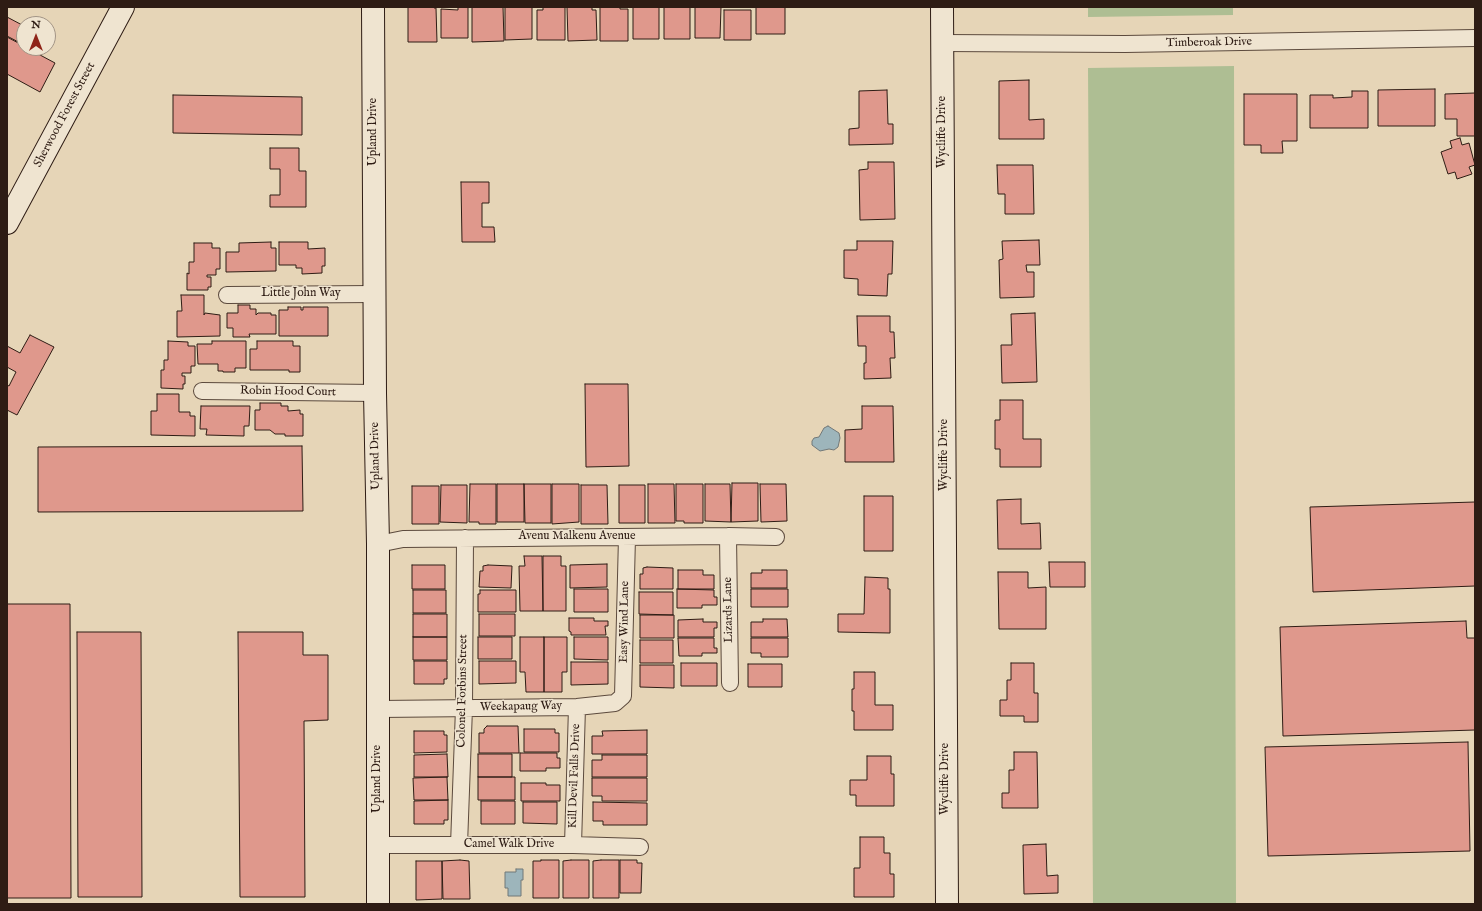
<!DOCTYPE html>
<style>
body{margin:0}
#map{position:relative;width:1482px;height:911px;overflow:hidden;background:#e6d5b7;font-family:"IM FELL English",serif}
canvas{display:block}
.frame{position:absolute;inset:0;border:8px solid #2e1c14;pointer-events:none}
.north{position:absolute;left:16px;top:16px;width:40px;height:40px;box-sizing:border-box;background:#efe4d0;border:1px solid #a29485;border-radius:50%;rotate:0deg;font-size:11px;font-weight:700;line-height:16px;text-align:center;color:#2e1c14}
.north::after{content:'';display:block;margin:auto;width:14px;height:18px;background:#8f2418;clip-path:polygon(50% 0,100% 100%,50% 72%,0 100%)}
</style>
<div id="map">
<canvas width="1482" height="911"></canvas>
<div class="frame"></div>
<div class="north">N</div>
</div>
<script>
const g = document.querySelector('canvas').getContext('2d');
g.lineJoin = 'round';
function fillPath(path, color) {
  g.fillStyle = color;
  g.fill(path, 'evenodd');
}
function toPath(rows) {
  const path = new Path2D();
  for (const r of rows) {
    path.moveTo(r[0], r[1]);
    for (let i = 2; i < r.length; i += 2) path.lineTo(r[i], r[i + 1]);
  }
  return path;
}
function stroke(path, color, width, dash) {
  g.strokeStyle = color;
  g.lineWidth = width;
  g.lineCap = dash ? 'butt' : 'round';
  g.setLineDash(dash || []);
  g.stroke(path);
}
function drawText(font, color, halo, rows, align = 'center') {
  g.font = font + ' "IM FELL English",serif';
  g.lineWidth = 3;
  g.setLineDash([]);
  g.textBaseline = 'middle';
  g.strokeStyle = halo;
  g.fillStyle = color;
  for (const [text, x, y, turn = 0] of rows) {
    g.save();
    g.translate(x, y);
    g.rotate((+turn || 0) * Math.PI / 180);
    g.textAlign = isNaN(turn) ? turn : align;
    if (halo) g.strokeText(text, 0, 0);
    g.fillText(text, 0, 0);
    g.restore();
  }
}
fillPath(toPath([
 [1088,7,1233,7,1233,15,1088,17],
 [1234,66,1236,904,1093,904,1088,68]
]), '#aebe93');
const water = toPath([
 [828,426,839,433,840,438,838,447,834,450,829,449,820,451,812,445,812,441,814,438,819,437,824,428,828,426],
 [516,869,523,869,523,880,521,880,521,896,508,896,508,888,505,888,505,872,516,872,516,869]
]);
fillPath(water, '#9db5bb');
stroke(water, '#717878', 1);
const building = toPath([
 [408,7,434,7,434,8,436,8,437,42,408,42,408,7],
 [458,7,468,7,468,38,441,38,441,9,458,10,458,7],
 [472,7,503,7,504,41,472,42,472,7],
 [505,7,532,7,532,39,505,40,505,7],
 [543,7,565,7,565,40,537,40,537,10,543,10,543,7],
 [567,7,592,7,592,10,596,10,597,40,568,41,567,7],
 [600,7,620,7,620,9,628,9,628,41,600,41,600,7],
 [633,7,659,7,659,39,633,39,633,7],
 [664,7,690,7,690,39,664,39,664,7],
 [695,7,721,7,720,38,695,38,695,7],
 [756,7,785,7,785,34,756,34,756,7],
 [724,10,751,10,751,40,724,40,724,10],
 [7,17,24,26,24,45,7,36,7,17],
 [7,37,24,46,24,48,27,48,55,63,40,92,7,74,7,37],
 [1029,80,1029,120,1044,119,1044,139,999,139,999,81,1029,80],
 [1435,89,1435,126,1378,126,1378,90,1435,89],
 [887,90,888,124,893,124,893,144,849,145,849,129,859,128,859,91,887,90],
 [1352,91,1368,91,1368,128,1310,128,1310,95,1333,95,1333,98,1352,97,1352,91],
 [1475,93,1475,136,1457,136,1457,119,1445,119,1445,94,1475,93],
 [1244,94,1297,94,1297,141,1282,141,1283,153,1261,153,1261,145,1244,145,1244,94],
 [173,95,302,97,302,135,173,133,173,95],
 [1460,138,1462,145,1469,143,1475,165,1469,167,1472,174,1457,179,1455,172,1448,174,1441,152,1452,148,1450,141,1460,138],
 [270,148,299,148,299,171,306,171,306,207,270,207,270,195,280,195,280,169,270,169,270,148],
 [868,162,894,162,895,219,860,220,859,170,868,169,868,162],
 [997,165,1033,165,1034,214,1005,214,1005,194,998,194,997,165],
 [461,182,489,182,489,203,482,203,482,227,494,227,495,242,462,242,461,182],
 [1039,240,1040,265,1026,265,1027,272,1034,272,1034,297,1000,298,999,260,1003,259,1002,241,1039,240],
 [857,241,893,241,892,274,888,274,887,296,858,295,858,279,844,278,844,250,857,250,857,241],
 [271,242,271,248,276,248,276,271,226,272,226,252,239,252,239,243,271,242],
 [279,242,308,242,308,249,325,248,325,266,322,266,322,273,302,274,302,268,296,268,296,265,279,265,279,242],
 [194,243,212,243,212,248,220,248,220,269,216,269,216,275,207,275,207,277,211,277,211,287,208,287,208,290,187,290,187,273,189,274,189,262,194,262,194,243],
 [181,295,204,295,204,315,205,313,220,315,220,336,177,337,177,311,182,311,181,295],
 [238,305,250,305,250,309,256,309,256,315,258,313,271,313,271,315,276,315,276,334,249,334,250,337,233,337,233,328,227,328,227,313,238,313,238,305],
 [288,307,301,307,301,310,303,310,303,307,328,307,328,336,279,336,279,310,288,310,288,307],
 [1035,313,1037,382,1002,383,1001,345,1012,345,1011,314,1035,313],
 [857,316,890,316,890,332,894,332,895,358,890,358,891,378,864,379,864,363,866,363,866,346,858,346,857,316],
 [30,335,54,347,17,415,7,410,7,385,9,386,16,372,7,367,7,346,20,353,30,335],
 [168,341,188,342,188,346,195,346,195,366,191,366,191,373,182,373,182,376,185,376,185,384,183,384,183,389,161,388,161,370,164,370,164,360,168,360,168,341],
 [212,341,246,341,246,368,235,368,235,372,223,372,223,371,218,371,218,364,198,364,197,344,212,344,212,341],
 [257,341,293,341,293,346,300,346,300,372,289,372,289,370,250,370,250,349,257,349,257,341],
 [585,384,628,384,629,466,586,467,585,384],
 [157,394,179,394,179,412,190,412,190,416,195,416,195,436,151,435,151,411,157,411,157,394],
 [1000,400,1023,400,1023,439,1041,439,1041,467,1000,467,1000,449,995,449,995,420,1000,420,1000,400],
 [260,403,281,403,281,406,288,406,288,411,300,410,300,414,303,414,303,436,285,436,285,434,275,434,270,430,255,430,255,410,260,410,260,403],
 [201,406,250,406,249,426,244,426,244,436,206,435,207,429,200,429,201,406],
 [862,406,893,406,894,462,845,462,845,430,862,429,862,406],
 [302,446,303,511,38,512,38,447,302,446],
 [732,483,758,483,758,521,731,522,732,483],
 [470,484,496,484,496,524,479,524,479,522,469,522,470,484],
 [497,484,524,484,524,522,497,522,497,484],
 [524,484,551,484,551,523,525,523,524,484],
 [552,484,579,484,579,522,552,524,552,484],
 [648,484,674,484,675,523,648,523,648,484],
 [676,484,703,484,703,523,684,523,684,521,676,521,676,484],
 [705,484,730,484,731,522,705,521,705,484],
 [760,484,786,484,787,521,761,522,760,484],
 [441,485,467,485,467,523,440,522,441,485],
 [581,485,607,485,608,524,581,524,581,485],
 [619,485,645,485,645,523,619,523,619,485],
 [412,486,439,486,439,524,412,524,412,486],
 [864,496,893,496,893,551,864,551,864,496],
 [1021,499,1021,524,1040,523,1041,549,998,549,997,500,1021,499],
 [1475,502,1475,586,1313,592,1310,507,1475,502],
 [524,556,542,556,543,611,520,611,519,566,525,566,524,556],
 [543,556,561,556,561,566,566,566,566,611,543,611,543,556],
 [1049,562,1085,562,1085,587,1050,587,1049,562],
 [607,564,607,587,570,588,570,565,607,564],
 [412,565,445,565,445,589,412,589,412,565],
 [488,565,512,566,511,588,479,587,480,571,483,571,483,566,488,565],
 [647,567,673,568,673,589,640,589,640,574,643,574,643,568,647,567],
 [678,570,703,570,703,575,714,575,714,589,678,589,678,570],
 [762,570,787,570,787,588,751,588,751,573,762,573,762,570],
 [998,572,1028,572,1028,588,1046,587,1046,629,999,629,998,572],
 [865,577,888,578,888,589,890,589,890,633,838,632,838,614,864,614,865,577],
 [574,589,608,589,608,612,574,612,574,589],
 [677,589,714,590,714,597,717,597,717,605,702,605,702,608,677,608,677,589],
 [751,589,788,589,788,607,751,607,751,589],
 [413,590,446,590,446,613,413,613,413,590],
 [480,590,516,590,516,612,478,612,478,594,480,594,480,590],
 [639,592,673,592,673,615,639,614,639,592],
 [7,604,70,604,71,898,7,898,7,604],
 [413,614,447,614,447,637,413,637,413,614],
 [479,614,515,614,515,636,479,636,479,614],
 [640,615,674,615,674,638,640,638,640,615],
 [569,618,594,618,594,621,608,621,608,626,605,626,606,635,571,635,571,632,569,631,569,618],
 [703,619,703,622,717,622,717,628,714,628,714,637,678,637,678,620,703,619],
 [763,619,787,619,788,637,751,637,751,622,763,622,763,619],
 [1466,621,1467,638,1475,638,1475,730,1283,736,1280,627,1466,621],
 [77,632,141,632,142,897,78,897,77,632],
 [238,632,303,632,303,655,328,655,328,720,304,721,305,897,240,897,238,632],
 [413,637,447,637,447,660,413,660,413,637],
 [478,637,512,637,512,659,478,659,478,637],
 [520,637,544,637,544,692,526,692,525,672,520,672,520,637],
 [544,637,567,637,567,672,562,672,562,692,544,692,544,637],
 [574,637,608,637,608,660,574,659,574,637],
 [678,638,714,638,714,648,717,648,717,653,702,653,702,656,679,656,678,638],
 [751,638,788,638,788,657,761,657,761,653,751,653,751,638],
 [640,640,673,640,673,663,640,663,640,640],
 [414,661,447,661,447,679,444,679,444,684,414,684,414,661],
 [479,661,516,661,516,683,479,684,479,661],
 [571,662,608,662,608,684,571,685,571,662],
 [681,663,717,663,717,686,681,686,681,663],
 [1011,663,1034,663,1034,693,1038,693,1038,722,1024,722,1024,716,1000,716,1000,700,1007,700,1007,680,1011,680,1011,663],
 [748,664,782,664,782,687,748,687,748,664],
 [640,665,674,665,674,688,640,687,640,665],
 [854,672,875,672,875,705,893,705,893,730,854,730,854,711,852,711,852,689,854,689,854,672],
 [487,726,518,726,519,753,479,753,479,733,484,733,484,729,487,726],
 [524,729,555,729,555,733,559,733,559,752,524,752,524,729],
 [647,730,647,754,592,754,592,736,603,736,602,731,647,730],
 [414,731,444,731,444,735,447,735,447,752,414,753,414,731],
 [1468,742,1470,851,1268,856,1265,747,1468,742],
 [1014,752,1037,752,1038,808,1002,808,1002,793,1009,793,1009,770,1014,770,1014,752],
 [520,753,557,753,557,758,560,758,560,768,546,768,546,771,520,771,520,753],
 [447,754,448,777,414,777,414,755,447,754],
 [478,754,512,754,512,777,478,777,478,754],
 [602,755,647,755,647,777,592,777,592,760,602,760,602,755],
 [867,756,891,756,891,774,894,774,894,806,856,806,856,795,850,795,850,780,867,780,867,756],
 [447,777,448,800,414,800,413,778,447,777],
 [478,777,515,777,515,800,478,800,478,777],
 [592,778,647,778,647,801,602,801,602,796,592,796,592,778],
 [521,783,546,783,546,785,560,785,560,801,521,801,521,783],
 [448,800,448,820,444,820,444,824,414,824,414,801,448,800],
 [481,801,515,801,515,824,481,824,481,801],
 [523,802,557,802,557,824,523,823,523,802],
 [593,802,647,803,647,825,603,825,603,821,593,821,593,802],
 [860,837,884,837,884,853,890,853,890,874,894,874,894,897,854,897,854,868,860,868,860,837],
 [1046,844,1047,876,1058,875,1058,893,1024,894,1023,845,1046,844],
 [460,860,469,861,470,899,443,899,442,861,460,860],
 [541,860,559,860,559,898,533,898,533,861,541,861,541,860],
 [571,860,589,860,589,898,563,898,563,861,571,860],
 [601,860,619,860,619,898,593,898,593,861,601,860],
 [620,860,637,860,637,863,642,863,641,893,620,893,620,860],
 [416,861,442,861,442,899,416,900,416,861]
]);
fillPath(building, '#df988c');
stroke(building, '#2e1c14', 1);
const street = toPath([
 [942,43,1125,44,1475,38],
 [227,295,375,294],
 [202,391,375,393],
 [728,536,730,683],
 [378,544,403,539,728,536,776,537],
 [379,709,577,707,615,703,623,696,627,537],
 [378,845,573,845,640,847],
 [459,845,464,708,465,538],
 [573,845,577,707]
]);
const secondary = toPath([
 [373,7,375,393,378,544,378,904],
 [942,7,947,904],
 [7,223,123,7]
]);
stroke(street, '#5c4a3d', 18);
stroke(secondary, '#2e1c14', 24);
stroke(street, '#efe4d0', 16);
stroke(secondary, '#efe4d0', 22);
drawText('12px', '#2e1c14', '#efe4d0', [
 ["Timberoak Drive",1209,43,-1],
 ["Sherwood Forest Street",65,115,-62],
 ["Upland Drive",374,132,-90],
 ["Wycliffe Drive",943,132,-90],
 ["Little John Way",301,294],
 ["Robin Hood Court",288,392,1],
 ["Wycliffe Drive",945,455,-90],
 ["Upland Drive",376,456,-91],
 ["Avenu Malkenu Avenue",577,537],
 ["Lizards Lane",729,610,-91],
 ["Easy Wind Lane",625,622,-89],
 ["Colonel Forbins Street",463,691,-89],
 ["Weekapaug Way",521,707,-1],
 ["Kill Devil Falls Drive",575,776,-88],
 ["Upland Drive",378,779,-90],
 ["Wycliffe Drive",946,779,-90],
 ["Camel Walk Drive",509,845]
]);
</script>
